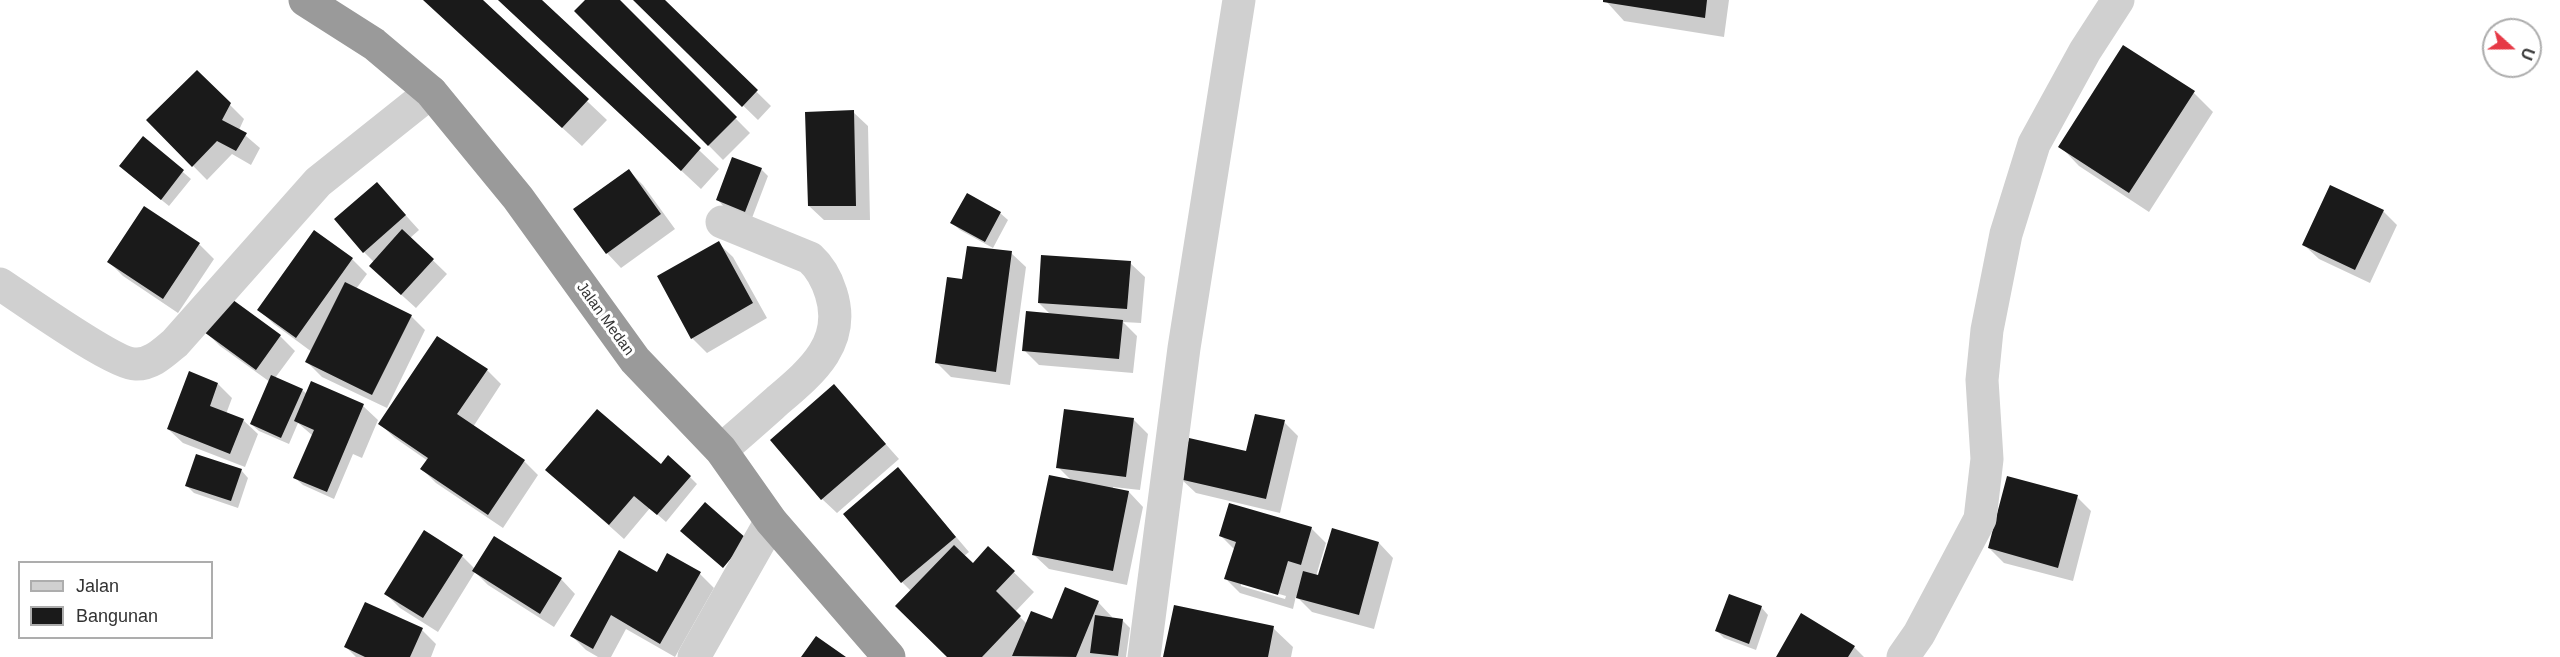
<!DOCTYPE html>
<html>
<head>
<meta charset="utf-8">
<style>
  body { margin:0 }
  #map { position:relative; width:2560px; height:657px; overflow:hidden; background:#fff; font-family:Helvetica,sans-serif }
  canvas { display:block }
  .legend { position:absolute; left:18px; top:561px; width:195px; height:78px; box-sizing:border-box; background:#fff; border:2px solid #adadad; margin:0; padding:8px 10px; list-style:none; font-size:18px; color:#333 }
  .legend li { display:flex; align-items:center; gap:12px; height:30px }
  .legend b { width:30px; border:2px solid #adadad }
  .north { position:absolute; left:2482px; top:18px; width:60px; height:60px; box-sizing:border-box; background:#fff; border:2px solid #adadad; border-radius:50%; rotate:111deg; font-size:16px; font-weight:700; line-height:24px; text-align:center; color:#333 }
  .north::after { content:''; display:block; margin:auto; width:21px; height:27px; background:#e63946; clip-path:polygon(50% 0,100% 100%,50% 72%,0 100%) }
</style>
</head>
<body>
<div id="map">
<canvas width="2560" height="657"></canvas>
<ul class="legend">
<li><b style="height:8px;background:#d0d0d0"></b>Jalan</li>
<li><b style="height:16px;background:#1a1a1a"></b>Bangunan</li>
</ul>
<div class="north">U</div>
</div>
<script>
const ctx = document.querySelector('canvas').getContext('2d');
ctx.lineJoin = 'round';
function fill(path, color) {
  ctx.fillStyle = color;
  ctx.fill(path, 'evenodd');
}
function trace(path, color, width, dash) {
  ctx.strokeStyle = color;
  ctx.lineWidth = width;
  ctx.lineCap = dash ? 'butt' : 'round';
  ctx.setLineDash(dash || []);
  ctx.stroke(path);
}
function write(font, color, halo, rows, align = 'center') {
  ctx.font = font + ' Helvetica,sans-serif';
  ctx.lineWidth = 6;
  ctx.setLineDash([]);
  ctx.textBaseline = 'middle';
  ctx.strokeStyle = halo;
  ctx.fillStyle = color;
  for (const [text, x, y, turn = 0] of rows) {
    ctx.save();
    ctx.translate(x, y);
    ctx.rotate((+turn || 0) * Math.PI / 180);
    ctx.textAlign = isNaN(turn) ? turn : align;
    if (halo) ctx.strokeText(text, 0, 0);
    ctx.fillText(text, 0, 0);
    ctx.restore();
  }
}
fill(new Path2D(`
  M424 0H480L607 120 582 146Z
  M498 0H540L719 169 701 189Z
  M587 0H618L750 133 723 160 576 11Z
  M634 0H663L771 106 758 120Z
  M1605 0H1729L1724 37 1624 21Z
  M197 72 244 119 239 130 260 148 251 165 232 154 207 180 148 120Z
  M2194 93 2213 112 2149 212 2079 166 2060 146Z
  M853 112 868 126 870 220H824L809 206Z
  M143 138 191 179 169 206 128 173Z
  M761 169 768 176 752 218 725 208 718 200Z
  M629 171 643 185 675 229 621 268 607 253 575 210Z
  M391 199 419 230 410 238 447 274 416 308 385 280 374 262 364 252Z
  M144 208 199 244 214 259 178 313 123 276 109 262Z
  M2383 211 2397 225 2370 283 2319 259 2304 245Z
  M1000 213 1008 220 993 248 960 230 952 223Z
  M314 232 352 259 367 274 356 289 411 316 425 330 387 408 322 377 307 362 312 352 274 324 259 310Z
  M718 243 733 257 767 318 707 353 692 338Z
  M1011 253 1026 267 1010 385 951 377 937 363 963 281Z
  M1130 263 1145 277 1141 323 1123 322 1137 336 1133 373 1039 365 1024 350 1051 315 1039 303Z
  M229 299 280 336 295 351 275 378 302 390 307 394 363 406 378 420 362 458 353 454 334 499 303 485 295 478 313 436 298 423 289 444 259 431 251 424 270 382 220 346 206 332Z
  M487 370 501 384 473 427 524 461 538 475 503 528 436 483 422 469 428 461 395 438 380 424Z
  M218 384 232 398 226 414 243 420 258 434 245 467 183 443 168 429Z
  M834 386 899 459 837 513 822 499Z
  M1134 420 1148 434 1140 490 1113 487V489L1129 492 1143 507 1127 585 1049 569 1034 555 1072 481 1058 467Z
  M1284 422 1298 436 1280 513 1196 493 1181 479 1247 453Z
  M661 466 690 477 697 484 666 522 650 508 624 539 547 470Z
  M898 469 969 552 964 556 973 565 989 548 1034 592 1015 612 1027 624 1053 621 1098 602 1112 617V619L1122 620 1130 628 1126 657H949L911 591 902 582Z
  M241 470 248 478 238 508 194 493 187 486Z
  M2077 497 2091 511 2073 581 2004 563 1989 548Z
  M1311 528 1326 543 1316 576 1319 577 1333 530 1379 543 1393 558 1374 629 1312 612 1296 596 1293 609 1240 593 1226 579 1235 550 1221 536ZM1241 583 1286 596 1285 599 1241 586Z
  M462 556 475 569 561 579 575 594 554 627 488 585 475 572 438 632 400 608 386 594Z
  M657 574H700L714 588 675 657 626 629 611 657H598L586 650 572 636Z
  M1761 607 1768 615 1756 650 1724 638 1717 631Z
  M1273 628 1293 647 1291 657H1165Z
  M422 630 436 644 431 657H356L346 647Z
  M1854 647 1864 657H1777Z`), '#0003');
fill(new Path2D(`
  M423 0H483L589 99 562 128Z
  M498 0H542L701 148 681 171Z
  M585 0H620L737 117 708 146 574 11Z
  M633 0H665L758 90 742 107Z
  M1603 0H1707L1705 18 1603 2Z
  M2123 45 2195 91 2129 193 2058 147Z
  M197 70 231 103 222 120 247 133 236 151 217 141 192 167 146 120Z
  M854 110 856 206H808L805 112Z
  M143 136 184 170 161 200 119 166Z
  M732 157 762 168 745 212 716 200Z
  M629 169 661 214 606 254 573 209Z
  M377 182 406 215 363 253 334 219Z
  M2330 185 2384 210 2355 270 2302 245Z
  M967 193 1001 212 985 242 950 223Z
  M144 206 200 243 163 299 107 262Z
  M402 229 434 259 401 295 369 266Z
  M314 230 353 258 296 338 257 310Z
  M719 241 753 303 691 339 657 276Z
  M967 246 1012 251 996 372 935 363 947 277 962 279Z
  M1041 255 1131 261 1127 309 1038 303Z
  M345 282 412 315 372 395 305 362Z
  M229 297 281 335 256 370 204 332Z
  M1026 311 1123 320 1119 359 1022 351Z
  M437 336 488 369 457 414 525 460 488 515 420 469 428 458 378 424Z
  M189 371 218 383 210 406 244 419 230 454 167 429Z
  M271 375 303 389 281 438 250 424Z
  M311 381 364 404 327 492 293 478 314 430 294 421Z
  M834 384 886 444 821 500 770 440Z
  M597 409 661 464 668 455 691 476 657 515 634 496 609 525 545 470Z
  M1064 409 1134 418 1126 477 1056 468Z
  M1255 414 1285 420 1266 499 1179 479 1189 438 1246 451Z
  M196 454 242 469 231 501 185 486Z
  M898 467 956 537 901 583 843 514Z
  M1049 475 1129 491 1113 571 1032 555Z
  M2007 476 2078 495 2058 568 1988 548Z
  M705 502 747 539 723 568 680 531Z
  M1229 503 1312 527 1301 565 1288 561 1278 595 1224 579 1236 542 1219 536Z
  M1332 528 1379 542 1359 615 1296 598 1303 571 1318 575Z
  M424 530 463 555 423 618 384 594Z
  M494 536 562 578 540 614 472 571Z
  M954 545 973 563 988 546 1015 571 996 591 1021 616 982 657H947L895 606Z
  M619 550 657 572 667 553 701 572 660 644 611 615 593 649 570 636Z
  M1065 587 1099 601 1076 657 1012 656 1031 611 1052 619Z
  M1729 594 1762 606 1749 644 1715 631Z
  M365 602 423 628 410 657H365L344 647Z
  M1174 605 1274 626 1268 657H1163Z
  M1801 613 1855 646 1848 657H1776Z
  M1095 615 1123 619 1118 656 1090 653Z
  M816 636 846 657H801Z`), '#1a1a1a');
trace(new Path2D(`
  M0 284C23 299 114 364 135 364 151 365 163 353 175 343L318 182 431 92
  M721 450C740 434 759 417 777 401 811 372 847 343 831 293 827 280 821 268 810 258L722 222
  M694 657 771 521
  M1144 657 1184 348 1239 0
  M1903 657 1919 634 1980 519 1987 459 1982 380 1987 330 2006 234 2034 144 2085 51 2118 0`), '#d0d0d0', 33);
trace(new Path2D(`
  M305 0 374 44 431 92 518 198 635 360 721 450 771 521 889 657`), '#9a9a9a', 33);
write('15px', '#333', '#fff', [
  ["Jalan Medan",605,319,54]
]);
</script>
</body>
</html>
